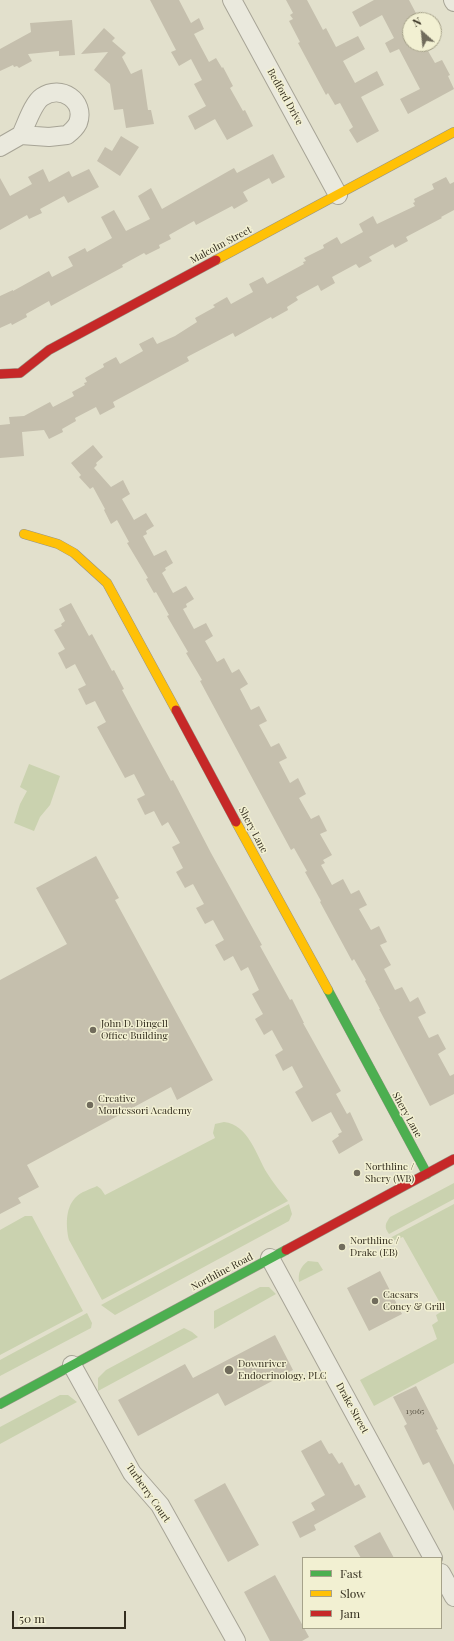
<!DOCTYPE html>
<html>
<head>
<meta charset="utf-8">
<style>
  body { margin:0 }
  #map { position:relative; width:454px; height:1641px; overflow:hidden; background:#e2e0cc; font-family:"Playfair Display",serif }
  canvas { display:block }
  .legend { position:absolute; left:302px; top:1557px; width:140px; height:72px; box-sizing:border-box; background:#f2f0d2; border:1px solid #a6a28a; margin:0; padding:5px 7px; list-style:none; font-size:12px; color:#342e1f }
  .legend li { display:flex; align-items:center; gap:8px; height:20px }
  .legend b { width:20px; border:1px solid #a6a28a }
  .north { position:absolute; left:402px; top:12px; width:40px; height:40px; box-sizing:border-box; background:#f2f0d2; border:1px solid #a6a28a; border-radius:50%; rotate:333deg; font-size:11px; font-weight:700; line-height:16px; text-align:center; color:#342e1f }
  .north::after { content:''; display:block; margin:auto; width:14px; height:18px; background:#716c5c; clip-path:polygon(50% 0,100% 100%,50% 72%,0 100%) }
  .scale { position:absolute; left:12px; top:1611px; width:114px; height:18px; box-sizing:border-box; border:2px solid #342e1f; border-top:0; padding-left:5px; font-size:12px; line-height:14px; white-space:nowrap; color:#342e1f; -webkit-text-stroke:3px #f2f0d2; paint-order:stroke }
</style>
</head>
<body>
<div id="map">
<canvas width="454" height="1641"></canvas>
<ul class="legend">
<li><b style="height:5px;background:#4caf50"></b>Fast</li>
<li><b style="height:5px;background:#ffc107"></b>Slow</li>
<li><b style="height:5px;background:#c62828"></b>Jam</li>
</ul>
<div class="north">N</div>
<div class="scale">50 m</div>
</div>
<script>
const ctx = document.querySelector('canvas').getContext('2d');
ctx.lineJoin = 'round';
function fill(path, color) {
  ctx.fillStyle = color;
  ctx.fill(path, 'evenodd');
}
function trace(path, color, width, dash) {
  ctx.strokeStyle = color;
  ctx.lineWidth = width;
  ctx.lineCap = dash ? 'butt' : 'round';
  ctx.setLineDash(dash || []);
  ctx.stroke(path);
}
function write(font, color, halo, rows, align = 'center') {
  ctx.font = font + ' "Playfair Display",serif';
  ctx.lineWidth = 3;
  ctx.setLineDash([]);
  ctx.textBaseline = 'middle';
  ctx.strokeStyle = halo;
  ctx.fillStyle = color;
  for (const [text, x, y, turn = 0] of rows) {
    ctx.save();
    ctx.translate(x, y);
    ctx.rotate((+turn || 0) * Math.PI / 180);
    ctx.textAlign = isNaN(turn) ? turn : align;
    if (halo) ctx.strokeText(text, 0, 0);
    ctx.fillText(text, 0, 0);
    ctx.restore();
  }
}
fill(new Path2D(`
  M29 764 60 776 50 805 40 817 34 831 14 823 20 804 27 791 20 787Z
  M224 1122C249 1125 256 1155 267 1173 273 1183 281 1192 288 1201L102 1300 69 1240C66 1227 65 1209 75 1198 80 1192 91 1189 97 1186L101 1189 105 1195 215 1138 213 1133 215 1124Z
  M454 1183V1199L389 1234C384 1227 385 1224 390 1217Z
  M289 1204 292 1214 289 1221 115 1315 101 1305Z
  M454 1204V1363L374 1406 360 1380 437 1339 432 1325 438 1321 436 1315 444 1310 403 1237 392 1241 390 1238Z
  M25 1216H32L83 1311 0 1355V1230Z
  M308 1261 318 1262 323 1270 299 1282C298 1273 300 1267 308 1261Z
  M260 1287H269L276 1294 214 1329V1311Z
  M87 1313 92 1323 91 1328 0 1376V1360Z
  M184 1328 192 1332 198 1337 98 1391V1378L106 1370Z
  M60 1395H68L77 1402 0 1444V1427Z`), '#cad2af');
fill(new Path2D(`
  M150 0H179L191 23 199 18 204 29 194 34 209 62 216 58 222 68 223 67 233 86 230 88 243 111 245 110 253 126 227 140 215 119 195 130 188 116 206 106 194 84 202 80 191 59 179 66 171 52 176 50Z
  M286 0H307L323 30 326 28 336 47 358 36 365 49 343 61 355 83 377 71 384 85 361 97 379 131 357 143 349 130 353 127 340 103 335 105 328 93 326 95 298 43 300 42 289 21 293 19 290 15 293 13Z
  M374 0H409L418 17 410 20V44H424L435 63 442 60 450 75 448 76 454 89 408 114 400 99 420 89 399 49 390 53 385 43 394 38 382 15 360 27 352 12Z
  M72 20 75 55 59 56V51L28 54 32 61 19 68 17 66 14 67 13 65 0 71V49L31 32 30 23Z
  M104 28 115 38 112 41 126 53 122 57 131 74 142 69 148 110H151L154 124 126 128 123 109 114 110 110 84 94 70 108 52 81 54Z
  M121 136 139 147 120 176 97 161 105 147 112 151Z
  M273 154 285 177 272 184 269 178 243 192 248 201 234 209 232 206 196 225 194 221 169 235 171 239 159 245 160 248 146 255 144 253 122 265 123 267 51 306 49 301 26 314 27 317 12 325 11 323 0 328V296L13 290V291L49 271 52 277 73 266 68 257 85 248 87 252 112 238 101 217 114 210 126 231 150 219 138 196 151 188 162 209 234 168 237 173Z
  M43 169 49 182 69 171 72 177 89 169 99 187 68 203 64 196 40 209 42 213 29 219 27 215 0 230V178L10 196 32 184 28 177Z
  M446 177 450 184 454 182V210L441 217 442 218 406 237 408 241 395 248 393 244 369 257 372 261 359 268 356 264 332 277 335 283 321 291 318 285 296 297 298 300 287 307 288 310 272 319 271 317 235 337 233 333 187 357 189 361 113 402 115 407 100 415 96 407 75 418 76 421 62 429 63 432 49 439 44 430 22 432 24 456 0 458V425L10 424 9 417 24 416 50 402 53 407 74 396 72 392 85 385 84 383 87 382 85 378 104 367 103 364 116 357 120 364 143 351 139 344 153 337 157 344 175 336 197 322 195 318 215 307 213 305 227 297 231 304 253 292 249 284 263 277 267 284 304 264 303 262 306 261 304 258 324 248 323 245 337 237 341 244 363 232 359 224 373 216 377 224 415 206 413 203 415 202 414 199 434 189 432 184Z
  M93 445 103 457 96 463 97 465 94 468 111 487 123 480 130 494 122 499 134 520 146 513 154 526 146 531 147 534 143 536 154 556 166 550 173 563 165 568 166 570 162 573 173 593 186 586 194 599 186 604 187 607 183 609 194 629 206 623 213 636 205 641 217 662 224 658 232 673 239 669 248 684 240 689 251 710 259 706 267 721 259 725 271 747 279 743 287 758 279 762 290 783 298 778 306 794 299 798 311 819 319 815 327 831 320 834 332 855 323 860 325 863 321 865 332 885 343 879 351 894 359 890 367 905 359 909 371 930 379 926 387 942 380 945 391 965 384 969 395 990 402 987 410 1002 418 997 426 1013 418 1017 429 1038 438 1034 446 1049 438 1054 450 1076 454 1074V1094L430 1106 379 1009H380L365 981 366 980 354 959 352 961 320 902 321 901 305 872 307 871 294 848 291 850 271 813 200 681 202 680 186 653 188 652 167 616 169 615 156 592 154 593 146 579 148 578 127 543 129 542 117 520 111 524 104 510 105 509 93 487 90 489 79 477 81 475 71 463Z
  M71 603 89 636 92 634 112 671 114 670 124 689 122 690 151 744 171 781 173 780 211 853 262 945 260 946 290 1000 292 999 304 1023H303L341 1091 336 1094 347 1114 350 1112 363 1140 339 1154 332 1141 339 1136 338 1134 342 1132 331 1112 312 1122 295 1092 303 1087 292 1066 283 1071 275 1055 283 1050 272 1030 264 1035 255 1019 263 1014 252 994 259 990 248 967 241 971 233 956 224 961 215 945 224 940 213 920 205 924 196 908 204 904 193 884 185 888 176 872 183 868 172 847 180 843 168 822 162 826 154 811 145 815 137 799 145 795 134 774 125 778 97 727 106 722 95 701 86 705 78 689 86 685 75 664 66 669 58 653 65 649 54 630 62 626 61 624 65 621 59 609Z
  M96 856 119 898 115 900 213 1080 177 1100 171 1087 27 1165 39 1187 18 1198 21 1203 0 1214V980L67 944 36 888Z
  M380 1271 402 1314 369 1331 347 1288Z
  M275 1335 293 1370 225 1406 218 1393 138 1436 118 1400 185 1364 193 1378Z
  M416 1386 438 1429 436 1430 454 1465V1511L429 1462 423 1465 404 1426 407 1424 393 1397Z
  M321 1440 329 1454 332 1453 339 1464 342 1462 355 1486 359 1484 366 1497 314 1525 316 1530 300 1538 292 1522 315 1510 311 1503 325 1495 301 1451Z
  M225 1483 259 1545 228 1562 194 1500Z
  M380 1532 394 1558H361L354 1546Z
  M275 1575 309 1637 302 1641H270L244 1592Z`), '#c5bfad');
const street = new Path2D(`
  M232 0 338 195
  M453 0 454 2
  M0 147 21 135 49 137 67 135C71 132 76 127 78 123 86 101 61 84 42 97 33 103 26 125 21 135
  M270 1258 433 1558
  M72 1365 132 1473 160 1505 236 1641
  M441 1573 454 1597`);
const fast = new Path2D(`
  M328 990 427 1174
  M0 1404 286 1250`);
const slow = new Path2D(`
  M216 260 454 132
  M24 534 58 544 74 553 107 583 176 710
  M236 822 328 990`);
const jam = new Path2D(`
  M0 374 20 373 49 350 216 260
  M176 710 236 822
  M286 1250 454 1159`);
trace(street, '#a7a496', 20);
trace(fast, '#979485', 10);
trace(slow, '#979485', 10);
trace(jam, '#979485', 10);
trace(street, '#eae9dd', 18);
trace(fast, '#4caf50', 9);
trace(slow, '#ffc107', 9);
trace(jam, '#c62828', 9);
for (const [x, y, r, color] of [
  [93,1030,4,"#716c5c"],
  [90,1105,4,"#716c5c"],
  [357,1173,4,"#716c5c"],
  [342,1247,4,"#716c5c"],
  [375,1301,4,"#716c5c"],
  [229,1370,5,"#716c5c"]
]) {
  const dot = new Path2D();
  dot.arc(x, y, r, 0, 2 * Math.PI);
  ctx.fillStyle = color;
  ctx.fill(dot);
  trace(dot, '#f2f0d2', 1.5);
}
write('8px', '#585242', null, [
  ["13065",415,1411]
]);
write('10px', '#342e1f', '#f2f0d2', [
  ["Bedford Drive",285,97,61],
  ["Malcolm Street",221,245,-28],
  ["Shery Lane",253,830,62],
  ["Shery Lane",407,1115,61],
  ["Northline Road",222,1272,-28],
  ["Drake Street",352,1408,61],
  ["Turberry Court",148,1493,55]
]);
write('10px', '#342e1f', '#f2f0d2', [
  ["John D. Dingell",101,1024],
  ["Office Building",101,1036],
  ["Creative",98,1099],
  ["Montessori Academy",98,1111],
  ["Northline /",365,1167],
  ["Shery (WB)",365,1179],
  ["Northline /",350,1241],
  ["Drake (EB)",350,1253],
  ["Caesars",383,1295],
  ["Coney & Grill",383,1307],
  ["Downriver",238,1364],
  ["Endocrinology, PLC",238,1376]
], 'left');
</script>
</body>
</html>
